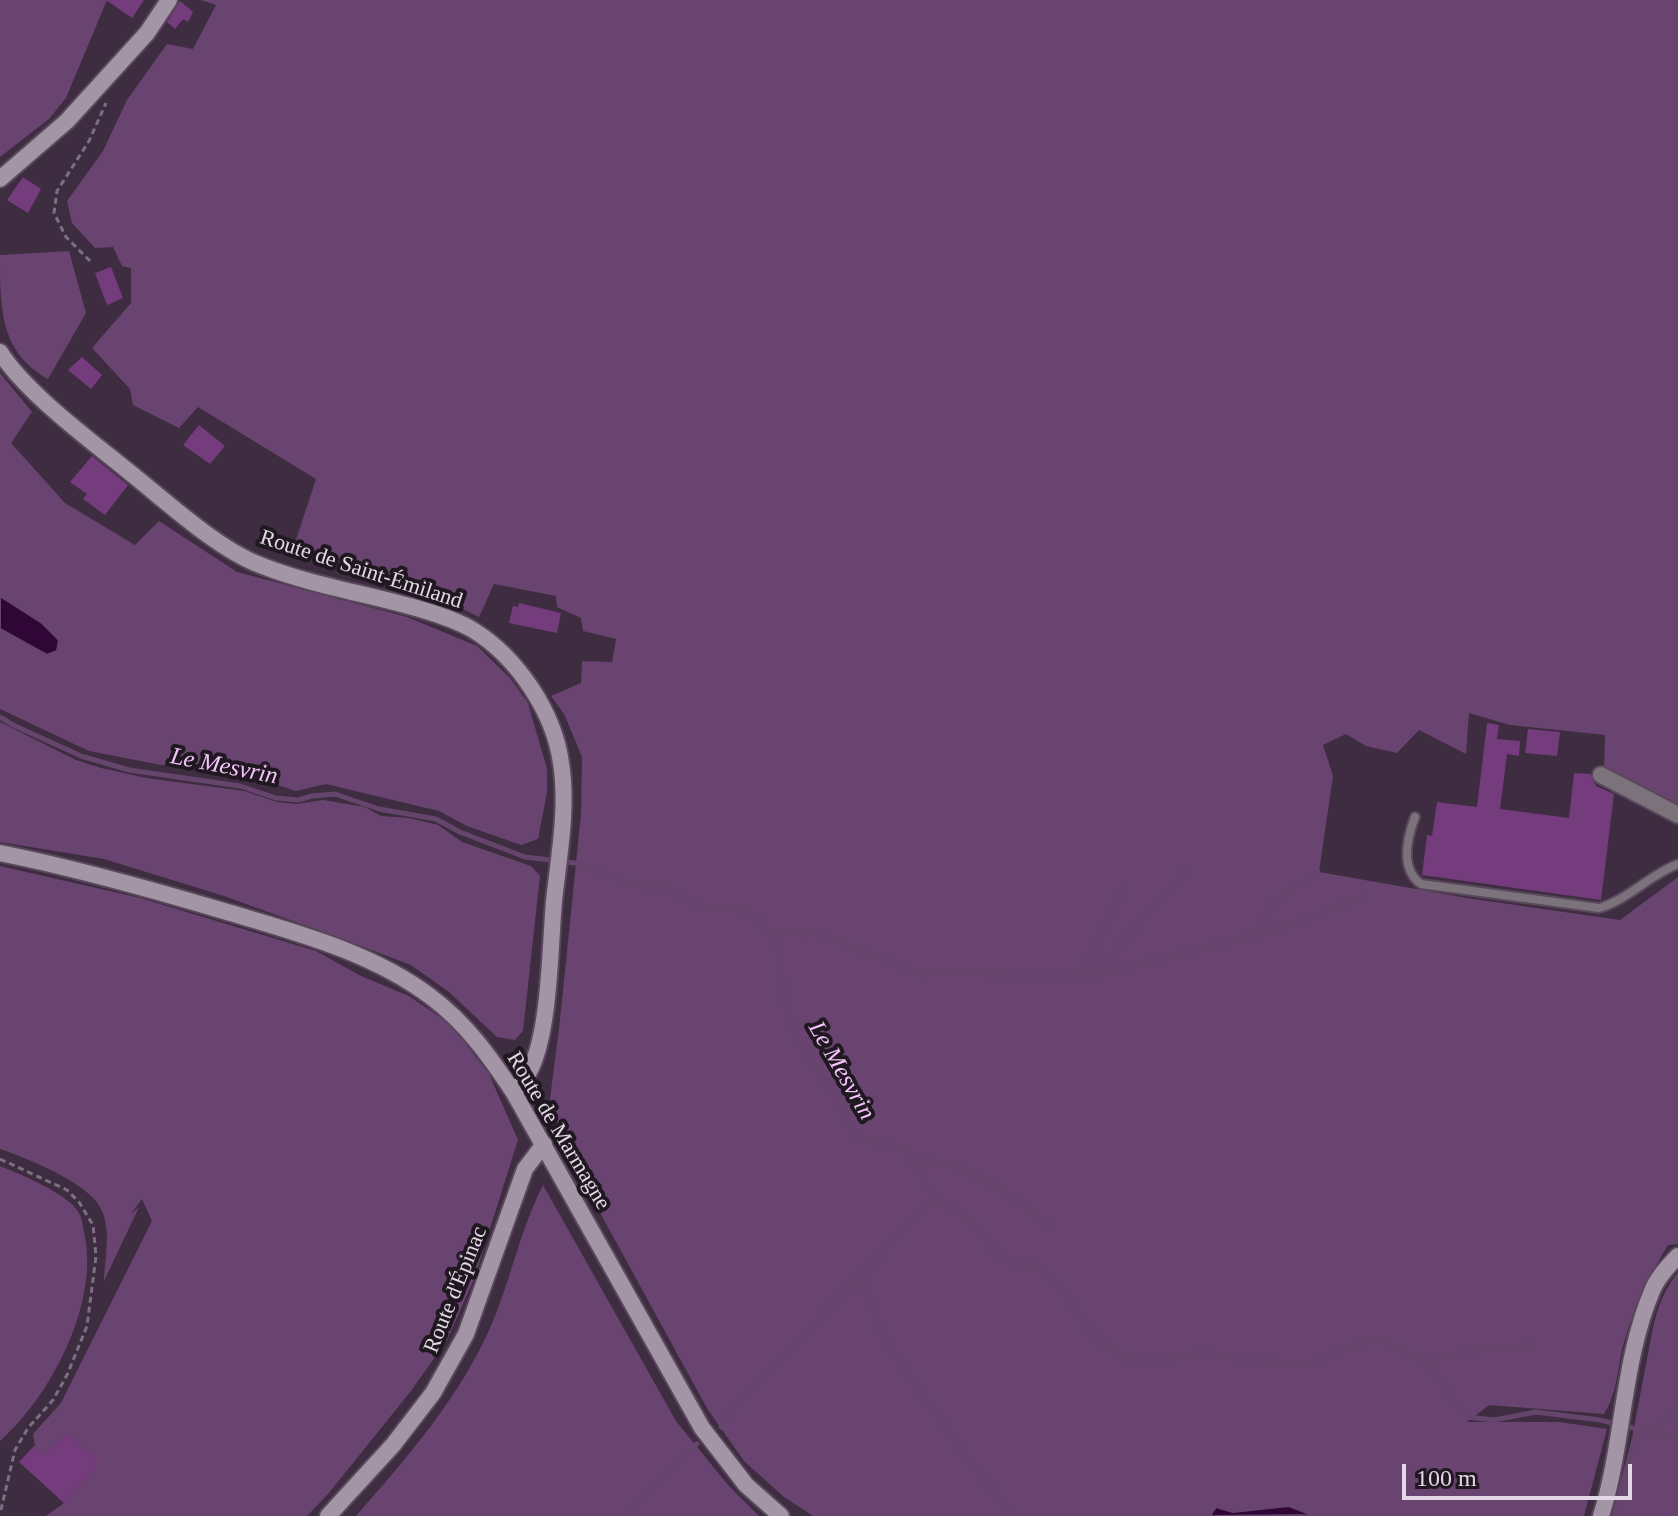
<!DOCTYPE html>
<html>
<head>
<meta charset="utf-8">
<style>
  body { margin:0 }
  #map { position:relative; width:1678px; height:1516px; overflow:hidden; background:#3e2c41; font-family:"Times New Roman",serif }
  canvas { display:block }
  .scale { position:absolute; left:1402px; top:1464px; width:230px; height:36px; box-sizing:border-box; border:4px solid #e4d8e6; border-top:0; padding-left:10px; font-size:24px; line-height:28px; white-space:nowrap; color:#e4d8e6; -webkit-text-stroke:6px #201821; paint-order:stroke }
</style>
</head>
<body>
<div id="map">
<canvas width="1678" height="1516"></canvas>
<div class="scale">100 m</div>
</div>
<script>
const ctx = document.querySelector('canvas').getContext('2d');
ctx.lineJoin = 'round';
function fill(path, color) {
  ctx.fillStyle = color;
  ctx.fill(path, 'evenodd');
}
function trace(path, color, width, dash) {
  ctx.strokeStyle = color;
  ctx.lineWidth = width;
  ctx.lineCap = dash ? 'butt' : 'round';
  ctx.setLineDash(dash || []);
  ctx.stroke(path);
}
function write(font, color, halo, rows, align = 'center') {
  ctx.font = font + ' "Times New Roman",serif';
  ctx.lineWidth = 8;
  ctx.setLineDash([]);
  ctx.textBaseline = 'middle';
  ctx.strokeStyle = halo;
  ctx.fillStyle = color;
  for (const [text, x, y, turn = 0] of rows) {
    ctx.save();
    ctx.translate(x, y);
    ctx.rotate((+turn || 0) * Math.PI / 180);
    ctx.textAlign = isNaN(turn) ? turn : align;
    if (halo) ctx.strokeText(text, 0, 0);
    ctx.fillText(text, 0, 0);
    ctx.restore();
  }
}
fill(new Path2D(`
  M0 0H107L66 98 49 119 0 157Z
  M201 0H1678V807L1604 768 1605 735 1510 725 1469 713 1466 754 1419 730 1397 753 1366 746 1346 734 1323 745 1333 776 1319 872 1467 898 1620 920 1678 877V1244L1668 1245C1649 1276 1634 1307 1624 1342 1617 1367 1618 1392 1604 1414L1489 1405 1467 1422H1559L1607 1429 1584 1516H813L784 1497 744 1461 708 1410 604 1220 560 1130 550 1099 560 1020 581 814 582 757 564 714 551 696 581 683 582 661 612 662 616 639 583 631 581 618 557 607 556 596 494 584 479 617 437 596 291 555 316 479 198 407 179 428 133 405 130 389 92 348 131 303V268L122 266 113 247 95 248 72 223 67 201 103 151 127 100 167 44 193 49 216 5Z
  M69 251 86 313 48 379C0 352 0 309 0 255Z
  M0 373 32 412 11 443 65 503 135 545 159 521 237 572 407 617 477 646 510 678 528 703 547 769V792L538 839 521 845 467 826 439 811 326 784 296 791 214 764 161 765 89 751 0 709V629L47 655 42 623 0 596Z
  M0 722 76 760 101 768 146 778 244 791 277 802 297 804 323 800 365 807 381 816 409 818 438 825 462 842 531 866 540 876 523 1031 515 1040 497 1037 449 992 411 965 337 937 224 896 104 859 0 842Z
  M0 866 140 898 316 951 361 976 409 996 450 1024 489 1074 518 1140 474 1279 447 1340 411 1391 328 1494 307 1516H46L64 1503 99 1463 66 1433 45 1455 35 1445 33 1434 61 1403 152 1221 142 1199 130 1215 139 1207 104 1281C105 1258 112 1228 100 1207 87 1182 26 1158 0 1149Z
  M0 1166C20 1174 69 1194 79 1213 83 1220 83 1230 85 1237 98 1305 51 1396 0 1441Z
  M543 1185 676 1421 728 1485 759 1516H356C404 1461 453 1405 485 1339 509 1290 518 1234 543 1185Z
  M1678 1272V1516H1614C1628 1469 1635 1419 1645 1370 1653 1332 1653 1305 1678 1272Z`), '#6a4470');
const water = new Path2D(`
  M0 596 42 623 59 640 57 651 47 655 0 629Z
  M1289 1506 1312 1515 1210 1516 1216 1507 1233 1512Z`);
fill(water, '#300637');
trace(water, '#66456c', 2);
trace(new Path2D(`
  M0 717 13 725 81 756 129 770 240 786 276 798 298 800 312 796 335 794 379 809 436 819 460 832 525 857 575 863 625 882 649 887 666 885 697 906 711 909 734 906 758 917 778 946 785 1006 794 1033 803 1051 841 1103 850 1129 861 1140 902 1147 915 1162 934 1198 975 1224 996 1255 1010 1262 1037 1266 1058 1284 1098 1341 1130 1360 1171 1358 1201 1352 1238 1359 1311 1365 1337 1351 1369 1340 1382 1341 1424 1361 1467 1417 1494 1420 1536 1412 1600 1420 1678 1439
  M771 933 820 934 919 974 958 972 1045 977 1092 976 1275 930 1366 896
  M1259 934 1273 902 1318 872
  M1080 976 1125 887
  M1092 976 1185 872
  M915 1162C967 1158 1014 1197 1052 1228
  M860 1277 886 1341 966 1457 1014 1516
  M1424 1361 1482 1349 1534 1345
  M721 1427 731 1411 934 1198
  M1651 1433 1663 1420 1678 1413
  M622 1516 697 1444
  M1614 1516 1637 1429`), '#66456c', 5);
fill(new Path2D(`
  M106 0H144L132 18Z
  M180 1 193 12 188 22 183 19 175 29 167 22Z
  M23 177 41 189 28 213 7 200Z
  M111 267 123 298 107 305 95 273Z
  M82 357 102 375 91 389 68 370Z
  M199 425 225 446 210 464 183 445Z
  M92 456 128 485 105 515 83 499 87 494 70 482Z
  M519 603 561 613 557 633 509 623 513 606 518 607Z
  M1487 723 1499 725 1497 739 1520 741 1519 756 1507 754 1500 809 1569 818 1574 773 1590 774 1596 786 1614 794 1601 900 1422 875 1427 835 1432 836 1437 802 1477 807Z
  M1528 729 1560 732 1557 756 1525 753Z
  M66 1433 100 1463 64 1503 19 1462 35 1445 45 1455Z`), '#753c7d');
const lane = new Path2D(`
  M1415 817C1407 838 1400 869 1421 884L1599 908C1628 900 1649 875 1678 864`);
const street = new Path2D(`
  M1601 775 1678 815`);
const secondary = new Path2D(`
  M0 179 67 121 147 33 169 0
  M0 352C25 392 90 440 128 471 166 501 216 548 260 565 313 586 370 594 423 610 440 615 458 621 473 630 517 657 554 712 561 763 568 808 559 855 554 901 550 946 550 1028 531 1068 527 1077 520 1085 514 1093
  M0 853C76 868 150 889 224 911 294 932 372 952 431 997 466 1023 490 1057 514 1093L702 1428 746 1485 781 1516
  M328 1516 393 1445 433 1393 466 1334 525 1169 544 1144
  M1601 1516C1624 1443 1622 1362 1652 1291 1657 1278 1668 1266 1678 1256`);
trace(lane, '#59485b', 12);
trace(street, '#59485b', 20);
trace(secondary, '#59485b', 20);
trace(new Path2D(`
  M90 261 66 237 54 213 57 191 89 141 106 103
  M0 1159 67 1190 79 1202 93 1225 96 1256 87 1326 67 1375 53 1400 28 1428 15 1450 0 1514`), '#7f6f82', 3, [6, 4]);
trace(lane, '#7b727c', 8);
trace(street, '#7b727c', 16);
trace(secondary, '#a395a5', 16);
write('22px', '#e4d8e6', '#201821', [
  ["Route de Saint-Émiland",361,570,18],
  ["Route de Marmagne",558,1131,59],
  ["Route d'Épinac",456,1290,-68]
]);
write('italic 24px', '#f3c3fa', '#201821', [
  ["Le Mesvrin",224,767,11],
  ["Le Mesvrin",841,1071,60]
]);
</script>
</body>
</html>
